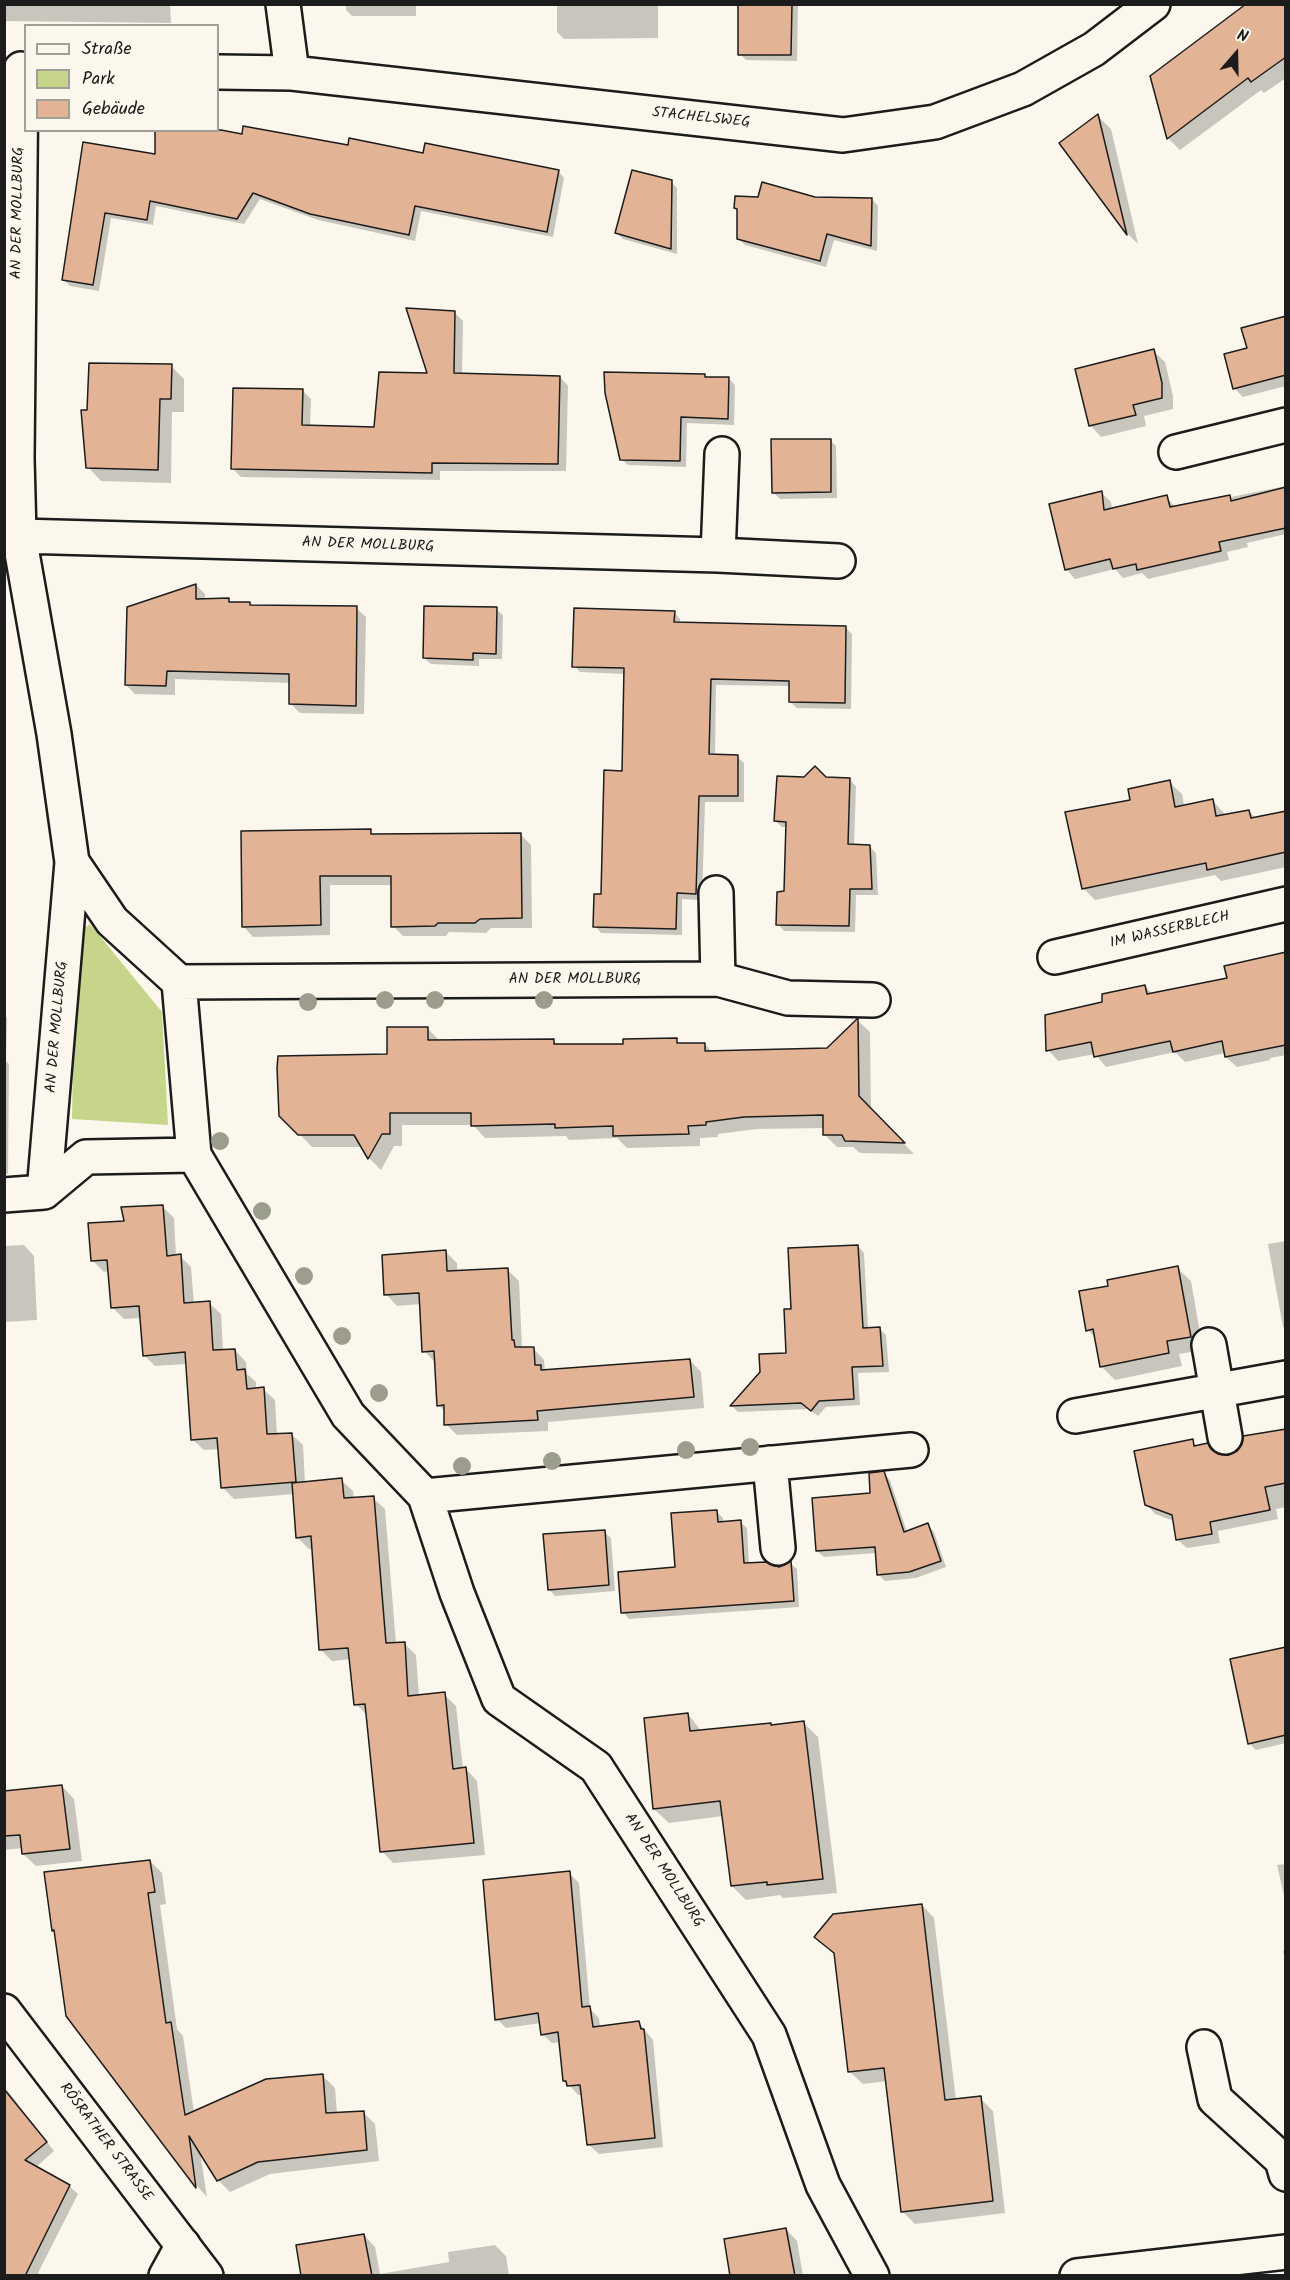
<!DOCTYPE html>
<html>
<head>
<meta charset="utf-8">
<style>
  body { margin:0 }
  #map { position:relative; width:1290px; height:2280px; overflow:hidden; background:#fbf7ec; font-family:Kalam,sans-serif }
  canvas { display:block }
  .frame { position:absolute; inset:0; border:6px solid #1c1c1c; pointer-events:none }
  .legend { position:absolute; left:24px; top:24px; width:195px; height:108px; box-sizing:border-box; background:#fbf7ec; border:2px solid #a29f99; margin:0; padding:8px 10px; list-style:none; font-size:18px; color:#1c1c1c }
  .legend li { display:flex; align-items:center; gap:12px; height:30px }
  .legend b { width:30px; border:2px solid #a29f99 }
  .north { position:absolute; left:1206px; top:24px; width:60px; height:60px; -webkit-text-stroke:4px #fbf7ec; paint-order:stroke; rotate:20deg; font-size:16px; font-weight:700; line-height:24px; text-align:center; color:#1c1c1c }
  .north::after { content:''; display:block; margin:auto; width:21px; height:27px; background:#1c1c1c; clip-path:polygon(50% 0,100% 100%,50% 72%,0 100%) }
</style>
</head>
<body>
<div id="map">
<canvas width="1290" height="2280"></canvas>
<div class="frame"></div>
<ul class="legend">
<li><b style="height:8px;background:#fbf7ec"></b>Straße</li>
<li><b style="height:16px;background:#c6d589"></b>Park</li>
<li><b style="height:16px;background:#e3b395"></b>Gebäude</li>
</ul>
<div class="north">N</div>
</div>
<script>
const ctx = document.querySelector('canvas').getContext('2d');
ctx.lineJoin = 'round';
function fill(path, color) {
  ctx.fillStyle = color;
  ctx.fill(path, 'evenodd');
}
function trace(path, color, width, dash) {
  ctx.strokeStyle = color;
  ctx.lineWidth = width;
  ctx.lineCap = dash ? 'butt' : 'round';
  ctx.setLineDash(dash || []);
  ctx.stroke(path);
}
function write(font, color, halo, rows, align = 'center') {
  ctx.font = font + ' Kalam,sans-serif';
  ctx.lineWidth = 5;
  ctx.setLineDash([]);
  ctx.textBaseline = 'middle';
  ctx.strokeStyle = halo;
  ctx.fillStyle = color;
  for (const [text, x, y, turn = 0] of rows) {
    ctx.save();
    ctx.translate(x, y);
    ctx.rotate((+turn || 0) * Math.PI / 180);
    ctx.textAlign = isNaN(turn) ? turn : align;
    if (halo) ctx.strokeText(text, 0, 0);
    ctx.fillText(text, 0, 0);
    ctx.restore();
  }
}
fill(new Path2D(`
  M90 924 162 1012 168 1125 72 1119 75 935Z`), '#c6d589');
fill(new Path2D(`
  M4 4H170L171 23 4 21Z
  M346 4H416V16H352L346 10Z
  M557 4H658V38L564 39 557 32Z
  M740 4H798L797 61 746 60 740 54Z
  M1286 4V78L1264 93 1261 90 1180 150 1168 138 1152 76Z
  M1098 116 1111 129 1138 244 1128 234 1061 144Z
  M243 136 558 171 564 178 553 237 421 211 415 241 318 220 260 199 244 224 156 206 153 225 111 218 99 291 70 286 64 280 84 144 156 155Z
  M671 182 677 188V254L623 239 617 233Z
  M815 199H872L878 206 877 251 834 240 826 267 745 245 738 238V211L735 208Z
  M455 313 463 321 462 375 560 377 568 386 566 471H440V480L241 477 232 468 302 390 311 399 310 426 376 428 429 375Z
  M1286 317V386L1243 397 1234 388 1249 350Z
  M1153 351 1165 362 1173 396V409L1144 416 1146 426 1101 437 1090 425Z
  M171 366 184 379V412H172L171 483 101 481 88 467 89 412Z
  M705 376 708 379H729L735 385 734 425 687 423 686 467 628 465 621 459Z
  M830 440 836 446 837 498 780 499 773 492Z
  M1286 486V534L1247 543 1248 547 1227 552 1229 560 1148 579 1142 573 1123 578 1115 569 1075 579 1066 569 1102 493 1111 502 1112 509 1166 497 1176 508Z
  M196 585 205 594V600H228L232 603H250L253 607 356 608 366 617 364 714 300 713 291 704V683L175 679V695L135 694 126 685 128 608Z
  M496 609 503 615 502 659H479V666L431 664 424 658Z
  M674 612 680 619V624L845 627 852 634 851 709 797 708 790 702 791 686 716 685 715 756 737 757 744 763V802H705L702 900 682 899V935L601 933 595 926 602 895 623 773 625 674 580 672 574 666Z
  M825 778 849 779 856 786 854 845 869 846 876 853 878 895H856L855 932 784 931 778 924 785 893 787 827H782L775 821Z
  M1169 782 1182 794 1184 806 1212 800 1224 813 1225 816 1249 811 1256 819 1286 813V867L1221 881 1215 875 1095 900 1083 888 1132 801Z
  M370 831 375 836 521 835 531 845 532 928H491L486 933 449 932 446 936H403L393 926 392 885H330V935L253 937 243 926Z
  M1286 985V1055L1270 1058V1060L1237 1067 1226 1057 1225 1053 1185 1062 1175 1052 1106 1067 1095 1054 1058 1061 1048 1050 1104 1003 1145 986 1153 995Z
  M4 1016 7 1018 6 1061 9 1064 8 1174H4Z
  M858 1021 870 1032 871 1110 914 1154 860 1153 853 1147H837L824 1134V1128L757 1129 718 1134V1137L700 1138V1146L627 1148 617 1138 569 1140 566 1136 485 1138 473 1125H402V1146H394L381 1170 369 1158 363 1147H312L281 1115 388 1055 427 1028 441 1042 553 1041 558 1045 625 1046 676 1040 681 1045 705 1044 712 1052 828 1050Z
  M163 1207 174 1218 176 1256H180L191 1267 194 1304 209 1303 221 1314 223 1351 235 1350 246 1362 247 1374 256 1382V1389H263L275 1400 277 1435 291 1434 303 1445 305 1483 341 1480 353 1491 354 1499 373 1498 385 1509 396 1644 404 1643 416 1655 419 1696 444 1694 456 1706 463 1769H466L477 1781 485 1855 393 1863 382 1851 368 1716 356 1704 351 1659 332 1661 320 1649 313 1549H309L297 1537 294 1494 234 1499 222 1487 220 1449 204 1450 192 1439 187 1364 155 1366 144 1355 141 1318 124 1319 112 1307 110 1271 104 1272 92 1260 126 1222Z
  M1286 1241V1329L1283 1327 1268 1244Z
  M24 1245 34 1256 37 1320 4 1322V1246Z
  M858 1246 864 1253 868 1329 879 1328 886 1335 889 1372 858 1373 860 1405 826 1407 818 1416 809 1409 738 1412 732 1406 761 1373 787 1354 793 1310Z
  M446 1252 457 1263V1272L508 1270 519 1281 522 1349 533 1348 544 1360 545 1371 690 1360 701 1372 704 1408 548 1422V1431L457 1435 446 1424V1412L438 1405 435 1362 424 1351 421 1304 397 1306 386 1294Z
  M1177 1268 1191 1281 1203 1350 1179 1354 1182 1366 1115 1380 1101 1366 1096 1338 1088 1330 1110 1288Z
  M1286 1430V1507L1276 1509 1278 1519 1218 1531 1220 1543 1187 1548 1178 1540 1174 1521 1155 1514 1146 1504 1192 1441 1198 1447 1207 1445 1216 1454 1229 1457Z
  M883 1473 890 1480 907 1532 928 1525 934 1532 946 1567 916 1578 885 1581 878 1574 876 1553 824 1557 817 1551 872 1495Z
  M716 1511 723 1518V1523L740 1522 747 1528 749 1565 779 1568 790 1563 797 1569 799 1607 629 1619 623 1612 676 1568Z
  M604 1532 611 1538 615 1591 555 1596 549 1589Z
  M1286 1649V1743L1256 1750 1249 1743Z
  M688 1714 702 1732 804 1723 818 1737 837 1893 783 1898 780 1895 746 1900 732 1886 723 1816 669 1823 654 1809Z
  M62 1786 74 1799 82 1861 36 1866 23 1854V1848L4 1850V1793Z
  M150 1861 162 1873 166 1904 160 1905 177 2029 183 2036 194 2113 323 2076 335 2088 337 2114 363 2112 375 2124 379 2161 270 2174 230 2192 218 2180 200 2152 207 2197 198 2187 67 2015 56 1933 53 1930Z
  M1286 1864V1904L1277 1865Z
  M569 1873 579 1883 590 2009 599 2018 600 2027 639 2023 653 2040 663 2147 599 2154 589 2145 583 2095H578L565 2080 561 2042 552 2043 542 2034 541 2023 506 2028 497 2019Z
  M922 1905 934 1918 956 2100 980 2098 993 2111 1005 2213 915 2224 902 2211 888 2081 863 2084 850 2072 836 1956 816 1937Z
  M1286 1950V1964L1283 1951Z
  M4 2086 54 2151 35 2168 69 2186 78 2194 38 2273 42 2276H4Z
  M786 2229 797 2241 803 2276H731Z
  M364 2235 375 2247 380 2274 449 2262 448 2252 495 2245 506 2256 509 2276H303Z`), '#0003');
const building = new Path2D(`
  M738 4H792L791 55H738Z
  M1246 4H1286V57L1251 82 1248 78 1167 139 1150 76Z
  M1098 114 1127 235 1059 143Z
  M243 126 348 145 349 138 423 153 425 143 559 170 547 232 415 206 409 235 310 214 253 193 237 219 150 201 147 220 105 213 93 285 62 280 83 142 155 154V130H221L242 134Z
  M632 170 672 180 671 249 615 233Z
  M762 182 815 197 872 198 871 246 827 234 820 261 737 239V209L734 208 735 196 758 197Z
  M406 308 455 311 454 373 560 376 558 464 432 463V473L231 469 233 388 303 389 302 425 374 427 379 372 427 373Z
  M1286 316V375L1233 389 1224 354 1247 348 1241 328Z
  M1154 349 1162 383V398L1133 405 1136 415 1089 426 1075 369Z
  M89 363 172 364 171 399H160L158 470 86 468 81 410H87Z
  M604 372 705 374V377H729L728 419 681 417 680 461 620 460 605 393Z
  M771 439H831V492L772 493Z
  M1286 487V528L1219 542 1221 551 1137 570 1136 564 1113 569 1110 559 1065 570 1049 504 1102 491 1104 510 1167 495 1170 507 1230 495 1231 501Z
  M196 584V599L229 598V602H250V605L357 606 356 706 289 704V674L167 671 166 686 125 685 127 607Z
  M424 606 497 607 496 654 473 653V660L423 658Z
  M574 608 675 611 674 622 846 626 845 703 789 702V681L711 679 709 754 738 755V796H699L696 894 677 893 676 929 593 927 594 894H601L604 770 622 771 624 668 572 667Z
  M815 766 826 777 850 778 848 844 870 845 872 889H850L849 926 776 925 777 892 784 891 786 822 774 821 777 776 804 777Z
  M1170 780 1175 807 1213 799 1216 816 1249 810 1251 818 1286 811V852L1207 870 1206 863 1082 889 1065 812 1130 800 1128 789Z
  M371 829V834L521 833 522 918 480 919 475 923H438L435 926 391 927V876H320L321 925 242 927 241 831Z
  M1286 952V1045L1225 1057 1222 1041 1173 1052 1170 1041 1094 1057 1091 1042 1046 1051 1045 1015 1102 1002V994L1145 985 1147 994 1227 978 1224 966Z
  M858 1018 859 1096 905 1143 845 1141 842 1135H823V1115L744 1117 706 1122V1125L688 1126 689 1134 613 1136V1126L555 1128V1124L471 1126V1113H390V1134H382L368 1159 354 1135H298L279 1116 277 1068 278 1056 387 1054V1027H428V1040L554 1039V1044H623V1039L677 1038V1043H705V1051L827 1048Z
  M163 1205 167 1256 181 1254 184 1303 210 1301 213 1350 235 1349 237 1370 245 1369 247 1389 264 1387 267 1434 292 1433 296 1482 221 1488 217 1438 191 1440 185 1352 143 1356 139 1306 111 1308 107 1260 91 1261 88 1223 124 1221 121 1207Z
  M858 1245 863 1328 880 1327 883 1366 852 1367 854 1399 819 1401 811 1411 801 1403 730 1406 760 1372 759 1354 786 1353 784 1309H791L788 1248Z
  M446 1250 447 1271 508 1268 512 1340H514L515 1347H534L535 1365H541V1370L690 1359 694 1397 537 1411 538 1420 444 1425V1405L437 1406 434 1351 422 1352 419 1293 384 1295 382 1255Z
  M1178 1266 1191 1337 1167 1341 1169 1353 1100 1367 1093 1329 1086 1331 1079 1291 1108 1286 1107 1280Z
  M1286 1429V1483L1265 1487 1270 1510 1210 1522 1212 1534 1176 1540 1172 1515 1145 1505 1134 1451 1193 1439 1194 1446 1208 1443 1211 1449 1218 1454 1228 1455 1237 1451 1242 1444 1243 1436Z
  M884 1471 904 1532 928 1523 941 1561 909 1572 877 1575 875 1547 816 1551 812 1498 870 1493 869 1473Z
  M342 1478 344 1498 374 1496 386 1643 405 1642 408 1696 445 1692 453 1769 466 1767 474 1843 380 1852 365 1704 354 1705 348 1648 319 1650 311 1536 296 1538 292 1483Z
  M717 1510 718 1522 741 1520 744 1563 766 1562 779 1567 791 1561 794 1601 621 1613 618 1572 675 1567 671 1513Z
  M605 1530 609 1585 548 1590 543 1534Z
  M1286 1647V1735L1248 1744 1230 1659Z
  M688 1713 690 1731 771 1723V1725L804 1721 823 1879 767 1885V1882L731 1886 720 1801 653 1809 644 1718Z
  M62 1785 70 1849 22 1854 20 1835 4 1836V1791Z
  M150 1860 155 1892 148 1893 166 2023 171 2022 185 2115 266 2079 323 2074 326 2113 364 2111 367 2150 258 2162 217 2181 189 2136 196 2188 66 2016 54 1930 52 1931 44 1872Z
  M570 1871 582 2007 590 2006 593 2027 639 2021 641 2029H644L655 2138 587 2145 580 2085 567 2086 566 2081H563L558 2032 541 2035 538 2013 495 2020 483 1880Z
  M922 1904 945 2100 981 2096 993 2201 901 2212 884 2068 848 2072 834 1953 814 1937 833 1914Z
  M4 2089 47 2142 25 2160 70 2185 25 2276H4Z
  M786 2228 795 2276H730L724 2239Z
  M364 2234 372 2276H301L296 2245Z`);
fill(building, '#e3b395');
trace(building, '#1c1c1c', 1.5);
const minor = new Path2D(`
  M283 4 292 73
  M21 69 17 458 19 536 718 555 838 561
  M218 72 292 73 843 135 935 122 1023 89 1094 49 1153 4
  M1176 452 1286 425
  M19 536 54 734 72 862 44 1192 86 1157 194 1155 179 982 112 921 72 862
  M718 555 722 454
  M716 893 718 979
  M1055 957 1286 904
  M179 982 718 979 788 998 873 1000
  M194 1155 348 1415 425 1496 911 1450
  M4 1195 44 1192
  M1209 1345 1225 1437
  M1075 1416 1286 1378
  M770 1463 778 1548
  M425 1496 457 1593 499 1699 596 1767 769 2035 823 2185 872 2276
  M1204 2047 1215 2099 1282 2160 1286 2174
  M166 2276 183 2245
  M1077 2276 1286 2252`);
const major = new Path2D(`
  M4 2011 206 2276`);
trace(minor, '#1c1c1c', 38);
trace(major, '#1c1c1c', 38);
trace(minor, '#fbf7ec', 33);
trace(major, '#fbf7ec', 33);
ctx.fillStyle = '#9c9d8c';
for (const [x, y] of [
  [385,1000],
  [435,1000],
  [544,1000],
  [308,1002],
  [220,1141],
  [262,1211],
  [304,1276],
  [342,1336],
  [379,1393],
  [750,1447],
  [686,1450],
  [552,1461],
  [462,1466]
]) {
  ctx.beginPath();
  ctx.arc(x, y, 9, 0, 2 * Math.PI);
  ctx.fill();
}
write('15px', '#1c1c1c', '#fbf7ec', [
  ["STACHELSWEG",701,119,6],
  ["AN DER MOLLBURG",19,213,-89],
  ["AN DER MOLLBURG",368,546,2],
  ["IM WASSERBLECH",1170,931,-13],
  ["AN DER MOLLBURG",575,980],
  ["AN DER MOLLBURG",58,1027,-85],
  ["AN DER MOLLBURG",663,1871,57],
  ["RÖSRATHER STRASSE",105,2143,53]
]);
</script>
</body>
</html>
